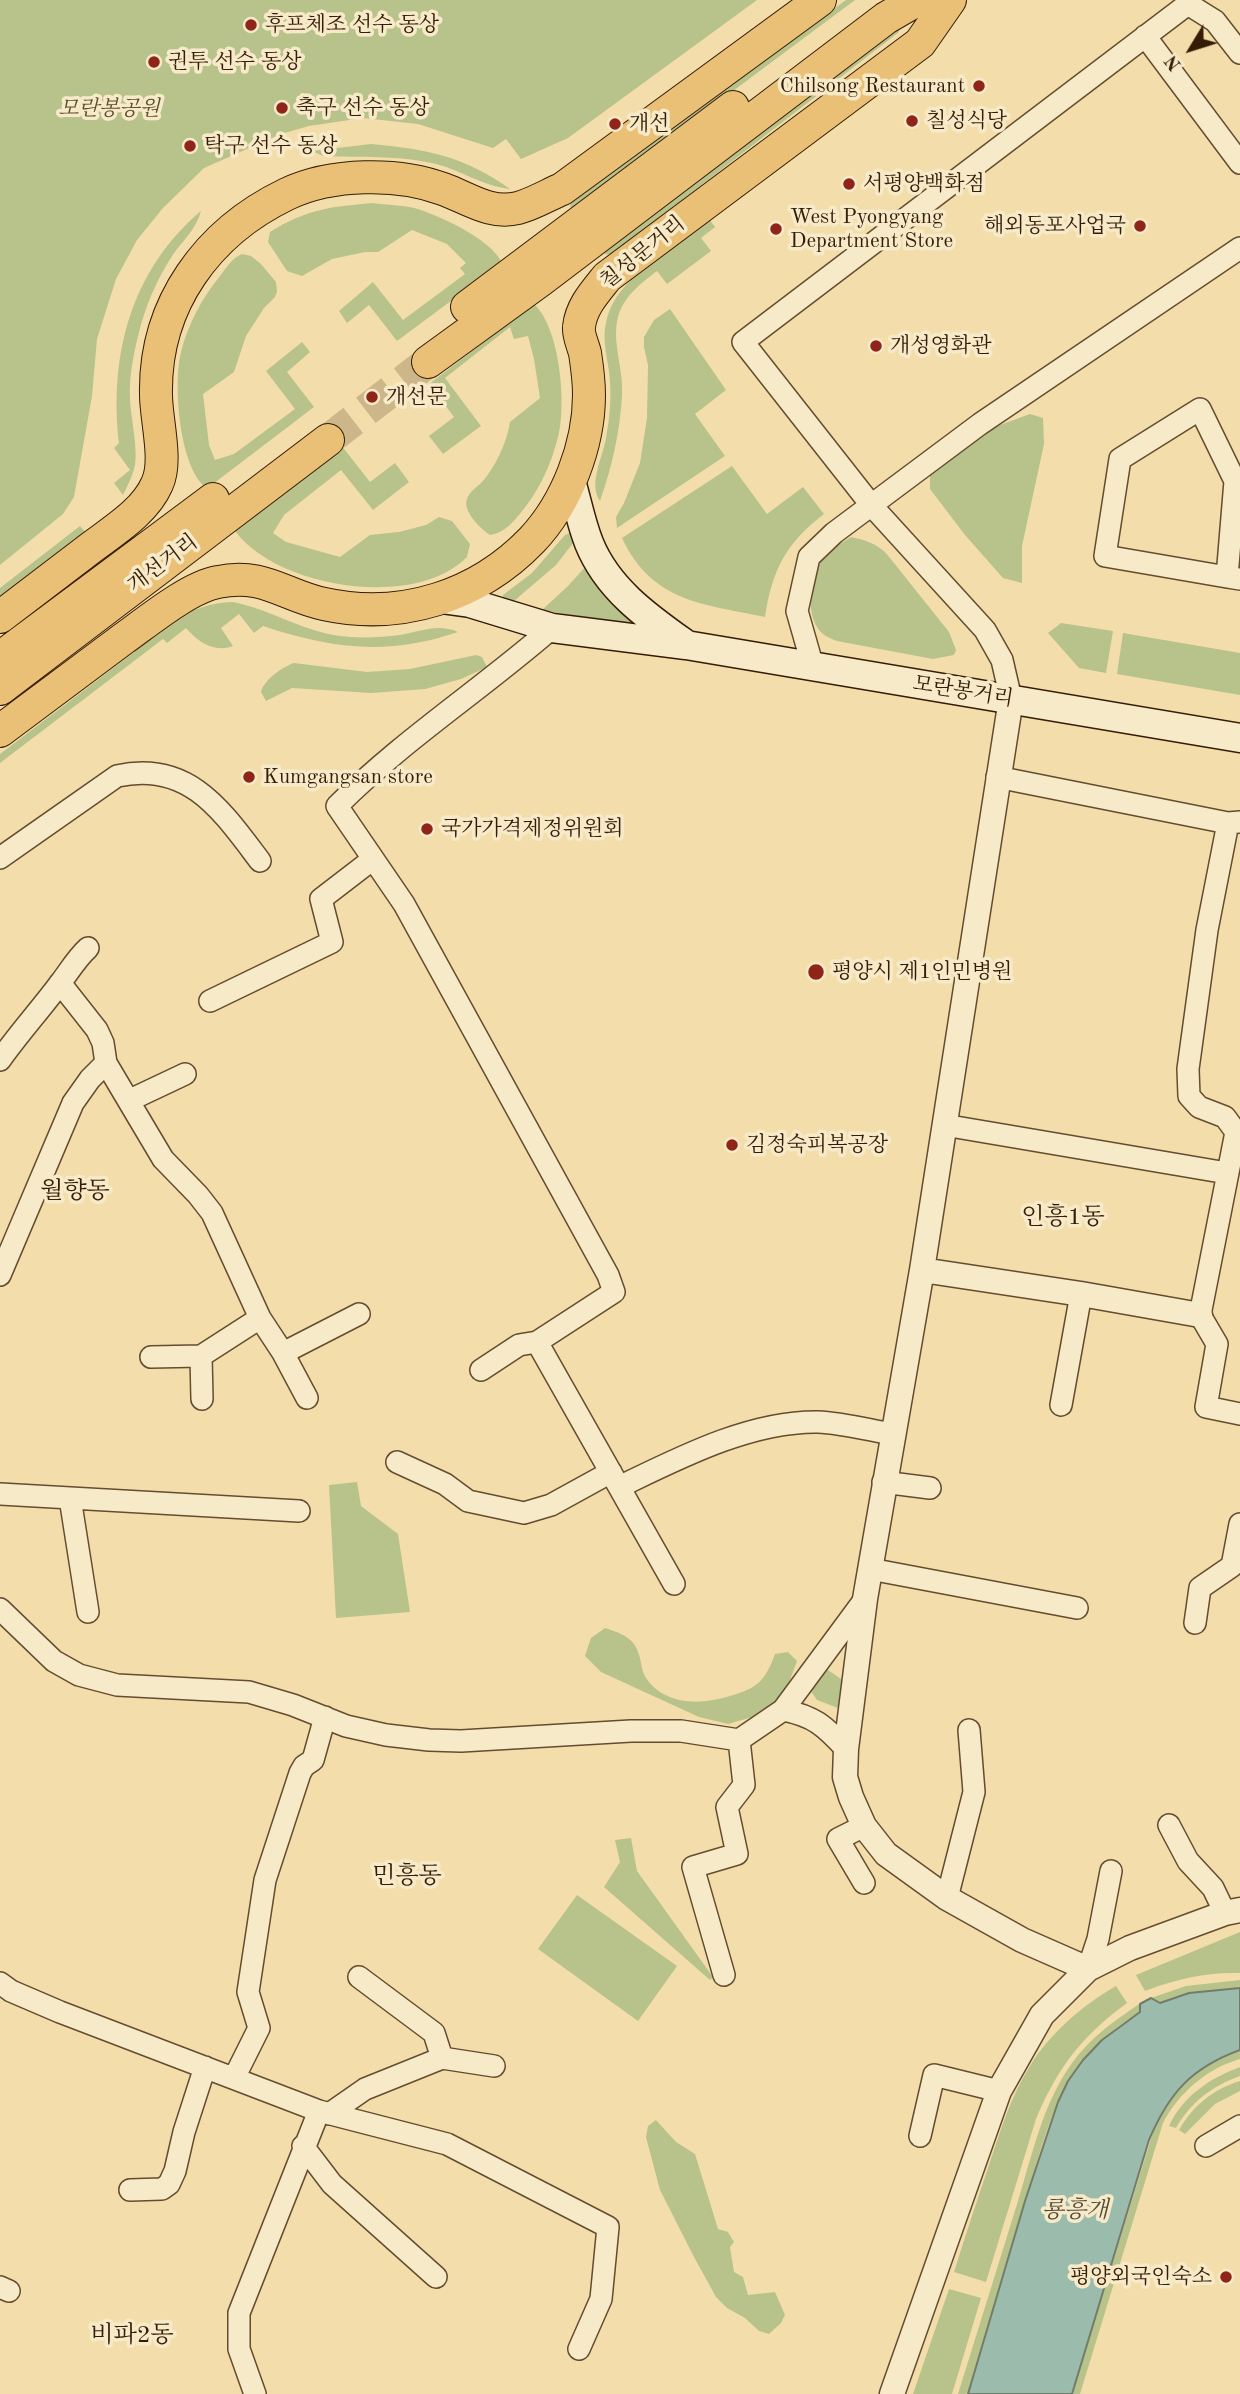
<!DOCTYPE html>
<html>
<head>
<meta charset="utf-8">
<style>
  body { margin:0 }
  #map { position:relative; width:1240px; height:2394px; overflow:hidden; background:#f3deab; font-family:"Old Standard TT",serif }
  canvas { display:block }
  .north { position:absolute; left:1156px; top:14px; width:70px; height:70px; -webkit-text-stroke:5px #f7eac8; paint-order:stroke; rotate:232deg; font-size:19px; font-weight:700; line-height:28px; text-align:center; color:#341c06 }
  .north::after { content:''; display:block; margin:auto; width:24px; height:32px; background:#341c06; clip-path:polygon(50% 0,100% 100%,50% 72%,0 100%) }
</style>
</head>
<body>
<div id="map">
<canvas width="1240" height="2394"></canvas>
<div class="north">N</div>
</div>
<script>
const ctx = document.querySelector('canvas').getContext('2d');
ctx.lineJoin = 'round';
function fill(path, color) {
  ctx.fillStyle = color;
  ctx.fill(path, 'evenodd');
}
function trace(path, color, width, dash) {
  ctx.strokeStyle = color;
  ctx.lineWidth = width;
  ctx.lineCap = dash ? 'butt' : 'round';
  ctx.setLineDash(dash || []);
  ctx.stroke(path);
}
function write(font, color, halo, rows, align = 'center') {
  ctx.font = font + ' "Old Standard TT","Noto Serif KR",serif';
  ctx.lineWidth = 7;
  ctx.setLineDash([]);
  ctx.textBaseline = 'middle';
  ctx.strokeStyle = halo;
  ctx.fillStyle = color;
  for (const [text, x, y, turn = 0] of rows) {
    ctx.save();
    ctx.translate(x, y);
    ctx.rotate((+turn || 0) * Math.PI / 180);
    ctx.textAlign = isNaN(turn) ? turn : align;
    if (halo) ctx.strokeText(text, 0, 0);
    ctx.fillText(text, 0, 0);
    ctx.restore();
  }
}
fill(new Path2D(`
  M0 0H757L568 138 521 159 506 139 493 148 418 124 363 118 309 126 281 134 204 168 163 208 137 240 116 279 97 339 92 396 74 497 63 514 0 565Z
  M846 0H855L576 208 570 207 571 200Z
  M895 28H899V32L611 255 605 254 604 250Z
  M371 144C426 149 464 156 510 189 482 186 459 169 432 163 393 155 362 158 323 156L312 151Z
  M372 203C387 205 406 205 421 210 444 218 492 240 502 263L397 341 369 305 347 323 339 311 373 282 403 320 465 274 460 268 466 263 447 244 412 230 378 252H365L332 259 302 276 287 271 268 242 270 232C307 209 330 207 372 203Z
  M201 211C196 230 182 241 172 256 156 281 145 307 138 336 133 357 129 378 130 400 131 417 138 450 135 465 133 475 128 485 123 495L114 483 130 470 114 448 119 443C109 355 131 270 201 211Z
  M709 219 715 227 701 238 711 251 667 284 657 271C628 293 612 308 617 347 619 364 623 378 622 395 620 432 612 467 600 501 588 484 603 456 606 438 610 416 612 394 609 372 607 356 602 339 606 323 609 306 618 293 630 281Z
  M242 254 251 256 261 264 276 282 277 292 275 297 264 308 246 336 234 372 203 394 209 445 215 460 234 454 295 409 266 371 302 342 310 352 287 372 314 407 209 487 204 486C179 463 173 384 181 352 188 324 202 298 220 276 227 267 232 258 242 254Z
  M534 304C559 327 565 395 560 427 555 456 541 488 523 510 514 521 505 533 490 535 481 529 462 511 467 499 469 492 477 487 482 482 496 466 507 442 510 422L540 398 534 359 528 336 514 339 510 327 445 378 481 426 443 454 429 436 454 417 429 384Z
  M670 309 726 390 695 414 725 456 617 528 616 517 624 503 640 463 647 418 648 365 644 347V337L654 320Z
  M1030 414 1043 418 1044 444 1022 546V583L1003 578 965 535 930 489V470L981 432Z
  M341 445 370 482 395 463 409 482 373 510 341 470 284 515 273 533 286 542 340 557 370 535 399 532 426 525 439 517 452 521 470 544 467 557C415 610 277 588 235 531V527Z
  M732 466 767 514 803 487 824 514C786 543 772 570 765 617 703 604 652 602 622 538Z
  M80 526 86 533 0 600V588Z
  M572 532 577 538 556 565 514 601 509 603 503 601V595L532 573 565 535Z
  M851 537C865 540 875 543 886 553L949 632 956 650 954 655 933 659 837 641C832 639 826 637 822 633 806 619 809 583 818 566 826 553 838 545 851 537Z
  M587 565 632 621 628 624 542 610 568 586Z
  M233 602C274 610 307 635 351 637 367 638 384 637 400 635 419 632 438 623 458 632 388 656 332 649 263 626L254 633 239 614 221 628 233 646C214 653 198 642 186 628L167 643 163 639 0 763V754L174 622C194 608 210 603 233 602Z
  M1061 623 1113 631 1106 673 1079 668 1048 633Z
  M1123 633 1240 653V695L1117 674Z
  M476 655 482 657 487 667 461 679 425 689 371 693 292 688 266 701 261 692C264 680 282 667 294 663L367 672 410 669Z
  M357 1482 361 1506 398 1534 410 1612 336 1618 329 1485Z
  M605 1628C626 1635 637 1639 641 1663 642 1668 643 1674 646 1678 665 1706 702 1705 730 1696 758 1688 765 1681 775 1654L788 1652 797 1661 784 1696 759 1715 728 1724 699 1717 601 1672 585 1656 591 1638Z
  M828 1670 844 1681 846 1697 838 1708 817 1700 810 1690 812 1677Z
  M631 1838 637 1871 713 1977 710 1980 604 1887 620 1862 615 1840Z
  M577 1895 677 1966 638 2021 538 1949Z
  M1240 1932V1973C1206 1972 1176 1979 1145 1991L1136 1975Z
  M1240 1980V1988L1174 1997 1160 2003 1151 1998 1186 1986Z
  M1116 1986 1127 2003C1081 2037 1058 2067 1036 2119L986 2282 954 2272C965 2236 977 2201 989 2165 1000 2131 1011 2096 1030 2066 1050 2033 1083 2005 1116 1986Z
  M1139 2004 1140 2012C1112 2029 1084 2053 1068 2082 1050 2115 1040 2152 1029 2188 1007 2256 988 2325 968 2394H958C978 2330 998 2265 1018 2201 1032 2155 1043 2103 1072 2063 1090 2038 1114 2021 1139 2004Z
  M1240 2050V2059C1207 2068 1178 2094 1163 2123L1080 2394H1072L1155 2126 1181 2084 1200 2069Z
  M1240 2067V2076C1212 2086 1191 2102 1176 2128L1169 2126C1183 2096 1210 2078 1240 2067Z
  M1240 2081V2091L1215 2104 1185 2134 1179 2130C1193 2106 1213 2089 1240 2081Z
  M656 2120 676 2142 695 2154 718 2229 728 2232 734 2242 730 2247 734 2272 743 2277 748 2295 775 2292 785 2315 781 2323 769 2334 759 2331 745 2318 727 2308 716 2297 694 2257 660 2190 646 2137 648 2126Z
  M949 2289 981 2298 952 2394H913Z`), '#b8c28b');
const water = new Path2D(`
  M1240 1988V2050C1191 2068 1169 2093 1149 2140L1072 2394H968L1025 2201 1058 2102 1068 2081 1083 2060 1102 2040 1140 2012V2004L1151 1998 1160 2003 1189 1993Z`);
fill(water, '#9bbcad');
trace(water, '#727c6a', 2);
trace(new Path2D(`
  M328 440 428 362`), '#cdb78a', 32, [32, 16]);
const minor = new Path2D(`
  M1145 36 1240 163
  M1227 577 1235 481 1200 409 1120 459 1105 556 1227 577 1240 579
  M552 628C482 689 403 740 337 806L404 904 608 1275 614 1292 537 1342 674 1584
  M813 667 797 611 809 557 834 533 980 424 1240 248
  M1011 699 1002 660 985 630 872 506 743 342 1188 4 1215 21 1240 53
  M997 777 1228 823 1240 822
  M1228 823 1207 930 1188 1069 1189 1096 1199 1107 1225 1117 1236 1132H1240
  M0 858 117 776C189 760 222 811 260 861
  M60 983 97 1030 103 1043 106 1063 163 1159 198 1195 212 1213 260 1318 283 1353 307 1398
  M210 1001 332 942 321 899 373 859
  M0 1060C19 1033 41 1009 61 982 70 970 77 958 88 948
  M130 1100 185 1074
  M944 1125 1227 1173
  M1236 1132 1200 1315 1217 1344 1206 1407 1240 1414
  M0 1275 73 1103 90 1079 106 1063
  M283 1353 359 1314
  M151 1357 201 1356
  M481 1370 519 1345 537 1342
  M202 1399 201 1356 260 1318
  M1061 1405 1081 1294
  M397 1462 445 1484 468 1501 524 1513 551 1505 611 1472
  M883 1482 930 1488
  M619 1487C679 1458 750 1421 818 1422 842 1423 869 1430 893 1434
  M0 1494 299 1511
  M70 1498 88 1612
  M870 1569 1077 1608
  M0 1609 54 1661 79 1675 117 1685 249 1692 293 1705 346 1726 386 1735 429 1740 461 1741 631 1731H681L739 1740 783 1710 865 1599
  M1195 1623 1200 1588 1232 1566 1240 1524
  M783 1710C814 1716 825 1726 846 1749
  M1169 1825 1188 1861 1213 1888 1225 1913
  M864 1826 838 1839 864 1883
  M947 1898 974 1792 969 1730
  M1088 1969 1098 1939 1111 1871
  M724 1975 693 1867 737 1854 727 1807 744 1785 739 1740
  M359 1977 434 2033 442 2058
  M0 1983 11 1991 60 2012 319 2111 447 2144 608 2227 601 2299 579 2349
  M234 2078 259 2028 248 1992 265 1880 300 1773 304 1766 313 1760 325 1717
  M329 2114 365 2089 442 2058 494 2066
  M920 2136 934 2075 999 2091
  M303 2146 332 2184 436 2277
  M1206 2146 1240 2126
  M130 2190 162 2189 169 2184 175 2171 184 2132 205 2067
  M0 2287 9 2291
  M255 2394 239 2349V2313L319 2111`);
const tertiary = new Path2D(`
  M1011 699 922 1270 865 1599 846 1749 845 1777 851 1797 864 1826 886 1854 947 1898 1022 1940 1088 1969
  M922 1270 1081 1294 1200 1315
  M892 2394 999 2091 1042 2015 1088 1969 1130 1948 1225 1913 1240 1910`);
const secondary = new Path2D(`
  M571 481C577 501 581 523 589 543 607 588 646 616 684 643
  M441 599 470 603 552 628 686 645 1240 738`);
const primary = new Path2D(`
  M467 307 733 107
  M428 362 541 280 886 18 917 0
  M0 617C28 596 56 574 84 553 109 533 144 514 157 484 168 461 156 420 156 395 154 304 208 232 287 194 331 173 398 172 443 189 468 198 490 215 518 208 533 204 548 195 562 189L820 0
  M0 658 213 499
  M0 689 328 440
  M0 731C41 700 82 670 123 639 147 622 189 587 218 582 263 572 285 596 324 604 401 621 478 596 532 540 567 503 589 445 589 395 589 381 587 366 585 353 583 345 578 335 579 327 581 307 595 292 607 277L920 43 950 0`);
trace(minor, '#644c2f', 24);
trace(tertiary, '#644c2f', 27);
trace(secondary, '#341c06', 31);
trace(primary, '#341c06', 34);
trace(minor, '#f7eac8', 21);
trace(tertiary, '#f7eac8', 24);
trace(secondary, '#f7eac8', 28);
trace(primary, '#eabf76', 32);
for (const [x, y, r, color] of [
  [251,25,7,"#8f2418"],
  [154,62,7,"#8f2418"],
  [979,86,7,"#8f2418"],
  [282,108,7,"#8f2418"],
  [912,121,7,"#8f2418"],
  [615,124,7,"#8f2418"],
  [190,146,7,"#8f2418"],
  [849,184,7,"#8f2418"],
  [1140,226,7,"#8f2418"],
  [776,229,7,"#8f2418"],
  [876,346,7,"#8f2418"],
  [372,397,7,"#8f2418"],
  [249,777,7,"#8f2418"],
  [427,829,7,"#8f2418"],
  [816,972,9,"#8f2418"],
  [732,1145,7,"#8f2418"],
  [1226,2277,7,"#8f2418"]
]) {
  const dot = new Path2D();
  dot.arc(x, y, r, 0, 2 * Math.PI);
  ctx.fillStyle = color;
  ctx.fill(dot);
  trace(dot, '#f7eac8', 2.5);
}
write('21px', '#341c06', '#f7eac8', [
  ["후프체조 선수 동상",265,25],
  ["권투 선수 동상",168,62],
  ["Chilsong Restaurant",965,86,"right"],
  ["축구 선수 동상",296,108],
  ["칠성식당",926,121],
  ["개선",629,124],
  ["탁구 선수 동상",204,146],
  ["서평양백화점",863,184],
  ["West Pyongyang",790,217],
  ["Department Store",790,241],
  ["해외동포사업국",1126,226,"right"],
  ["개성영화관",890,346],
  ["개선문",386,397],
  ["Kumgangsan store",263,777],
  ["국가가격제정위원회",441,829],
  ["평양시 제1인민병원",832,972],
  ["김정숙피복공장",746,1145],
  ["평양외국인숙소",1212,2277,"right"]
], 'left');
write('italic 21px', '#5c4e2e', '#f7eac8', [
  ["모란봉공원",109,109]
]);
write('21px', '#341c06', '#f7eac8', [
  ["칠성문거리",643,253,-39],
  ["개선거리",163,564,-37],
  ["모란봉거리",963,692,9]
]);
write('italic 23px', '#534c38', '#f7eac8', [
  ["룡흥개",1075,2211]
]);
write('24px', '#341c06', '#f7eac8', [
  ["월향동",75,1192],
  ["인흥1동",1063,1218],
  ["민흥동",407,1877],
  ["비파2동",132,2336]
]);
</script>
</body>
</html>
